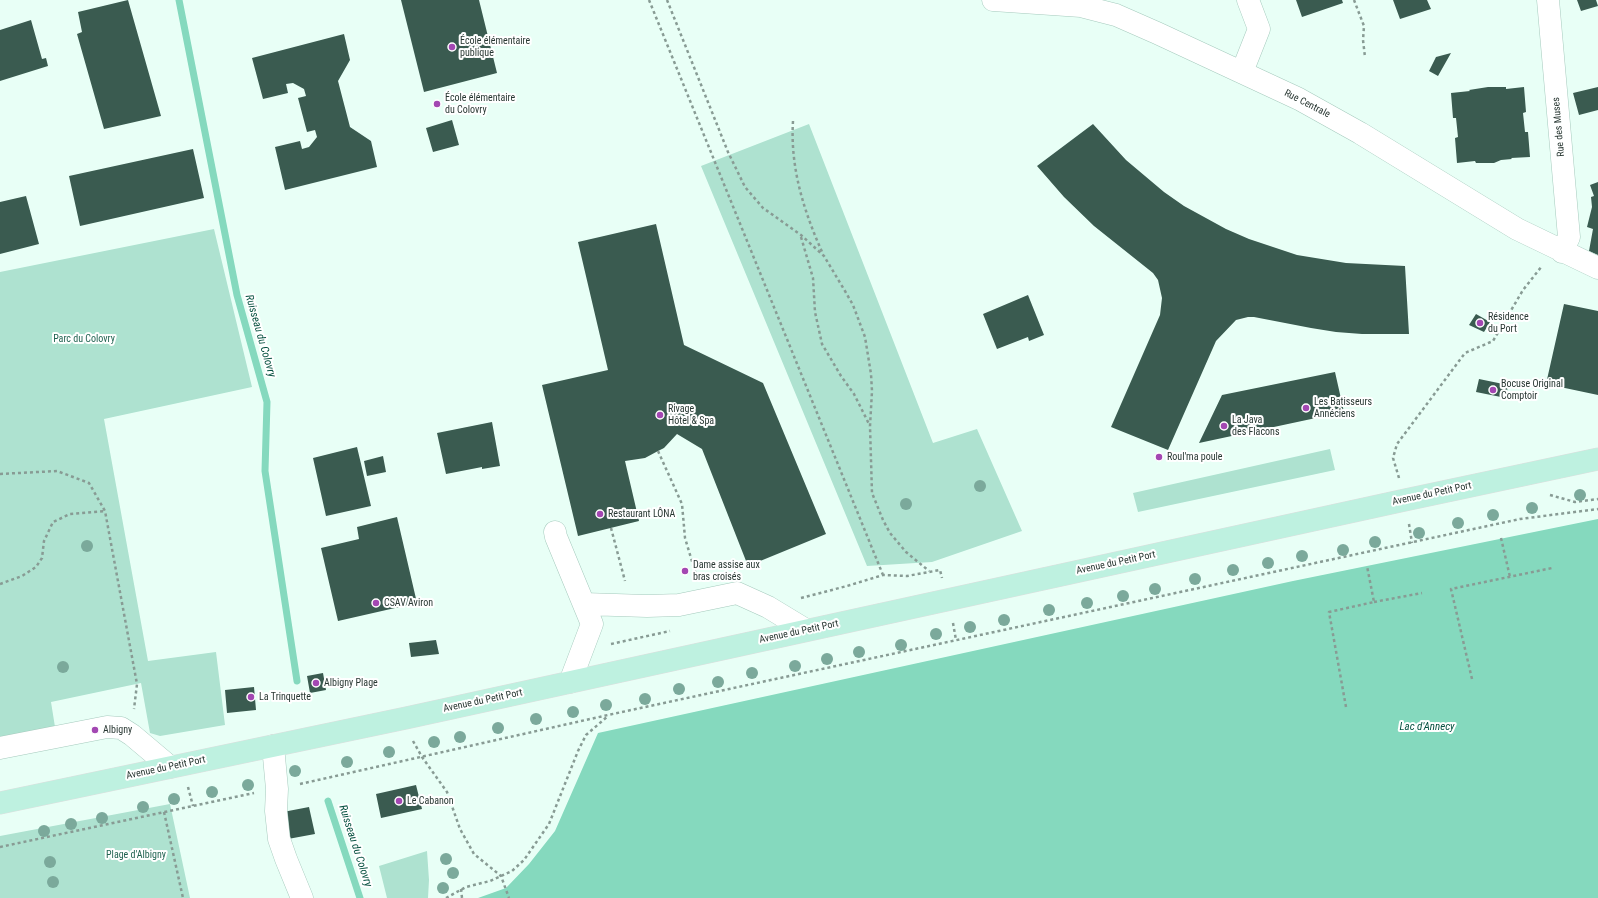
<!DOCTYPE html>
<html>
<head>
<meta charset="utf-8">
<style>
  body { margin:0 }
  canvas { display:block; background:#e8fff6 }
</style>
</head>
<body>
<canvas width="1598" height="898"></canvas>
<script>
const ctx = document.querySelector('canvas').getContext('2d');
ctx.lineJoin = 'round';
function fill(path, color) {
  ctx.fillStyle = color;
  ctx.fill(path, 'evenodd');
}
function trace(path, color, width, dash) {
  ctx.strokeStyle = color;
  ctx.lineWidth = width;
  ctx.lineCap = dash ? 'butt' : 'round';
  ctx.setLineDash(dash || []);
  ctx.stroke(path);
}
function write(font, color, halo, rows, align = 'center') {
  ctx.font = font + ' "Roboto Condensed",sans-serif';
  ctx.lineWidth = 4;
  ctx.setLineDash([]);
  ctx.textBaseline = 'middle';
  ctx.strokeStyle = halo;
  ctx.fillStyle = color;
  for (const [text, x, y, turn = 0] of rows) {
    ctx.save();
    ctx.translate(x, y);
    ctx.rotate((+turn || 0) * Math.PI / 180);
    ctx.textAlign = isNaN(turn) ? turn : align;
    if (halo) ctx.strokeText(text, 0, 0);
    ctx.fillText(text, 0, 0);
    ctx.restore();
  }
}
fill(new Path2D(`
  M809 124 933 443 977 429 1022 531 932 562 867 566 701 166Z
  M214 229 252 387 104 419 148 661 216 652 225 725 160 736 150 733 141 683 51 702 55 727 0 739V272Z
  M1330 449 1335 470 1138 512 1133 493Z
  M170 804 190 898H0V836Z
  M427 851 429 880 428 898H387L379 866Z`), '#aee2d0');
fill(new Path2D(`
  M1598 519V898H478L506 888 529 864 555 831 598 733 1293 581Z`), '#85d9be');
trace(new Path2D(`
  M179 0 237 295 267 402 265 471 297 681
  M328 801 360 898`), '#85d9be', 7);
fill(new Path2D(`
  M128 0 161 116 104 129 77 34 82 32 78 12Z
  M401 0H479L497 73 424 92Z
  M1296 0H1342L1343 3 1302 17Z
  M1393 0H1427L1431 9 1400 19Z
  M1577 0H1596L1598 6 1581 11Z
  M31 20 42 59 46 58 48 66 0 81V30Z
  M344 34 350 60 338 81 350 127 371 141 377 167 285 190 275 147 300 141 302 149 309 147 317 137 315 130 307 132 298 98 306 96 304 89 293 83 286 84 288 93 263 99 252 58Z
  M1451 53 1438 76 1429 71 1436 57Z
  M1488 87H1506V89L1524 87 1526 112 1523 113 1525 132H1528L1530 157 1511 158 1512 159 1501 160 1494 163H1476L1475 161 1457 163 1455 138 1458 137 1456 118H1453L1451 93 1470 91 1469 90Z
  M1598 87V110L1579 115 1573 93Z
  M452 120 459 145 433 152 426 128Z
  M1093 124 1126 160 1164 192 1184 206 1226 229 1249 239 1297 255 1346 263 1405 266 1409 334H1362L1336 332 1311 328 1254 317H1248L1236 320 1216 341 1168 450 1111 427 1160 315 1162 298 1158 280 1153 273 1094 226 1064 197 1037 166Z
  M193 149 204 198 80 226 69 176Z
  M1598 182V255L1589 251 1593 229 1587 227 1592 207 1591 197 1594 196 1590 185Z
  M26 196 39 244 0 254V202Z
  M656 224 684 345 763 383 826 534 748 566 702 449 677 434 664 448 658 451 645 458 625 461 639 521 578 536 542 385 608 370 578 242Z
  M1028 295 1044 335 1029 341 1028 337 997 349 983 314Z
  M1564 304 1598 311V395L1546 384Z
  M1476 314 1490 322 1484 332 1469 325Z
  M1335 372 1344 412 1199 443 1222 395Z
  M1479 379 1508 385 1506 398 1476 392Z
  M492 422 500 466 482 469V467L446 474 437 433Z
  M357 447 371 506 326 516 313 458Z
  M383 456 386 472 367 476 364 461Z
  M397 517 417 603 338 621 321 548 359 539 357 527Z
  M436 640 439 654 411 657 409 643Z
  M323 673 326 690 310 693 307 676Z
  M254 687 256 710 227 713 225 690Z
  M416 785 422 809 381 818 376 794Z
  M309 807 315 834 288 839 283 812Z`), '#3a5b50');
const minor = new Path2D(`
  M993 0 1081 6 1116 15 1157 33 1299 99 1360 133 1517 229 1598 268
  M1548 0 1569 237 1562 252
  M1242 72 1259 29 1248 0
  M555 532 556 537 592 624 570 682
  M584 604 647 606 679 605 737 593 768 607 806 630
  M273 746 277 789 276 811 279 839 286 859 302 898
  M0 748 107 727 121 728 132 735 170 767`);
const major = new Path2D(`
  M0 803 406 718 1405 500 1598 459`);
trace(minor, '#a5cabd', 23);
trace(major, '#dddfde', 23);
trace(new Path2D(`
  M649 0 883 575
  M667 0 728 152 745 187 763 208 801 235 824 256 845 291 853 305 865 337 871 374 872 391 870 426 872 493 883 520 890 533 906 552 929 571
  M1354 0 1364 26 1363 40 1365 57
  M793 121C790 168 804 212 823 254
  M801 237 813 278 815 312 822 344 841 376 854 394 870 426
  M658 451 682 504 685 538 697 578
  M0 474 57 471 89 483 105 511 137 684 134 709
  M1399 478 1393 458 1397 444 1465 353 1493 341 1523 290 1542 266
  M1550 495 1575 502 1598 499
  M1409 524 1412 543
  M611 528 625 581
  M1501 538 1510 577
  M0 584 22 576 36 567 42 558 44 541 53 522 70 514 105 511
  M801 598 847 586 883 575 907 576 940 570 942 578
  M1374 602 1422 593
  M953 623 956 640
  M611 644 670 631
  M1472 679 1451 589 1552 568
  M1346 707 1329 612 1374 602 1367 566
  M413 741 422 757 447 792 460 829 474 854 501 876 509 898
  M300 784 608 715 1520 519 1598 509
  M188 787 193 806
  M164 812 183 898
  M0 847 254 793
  M461 889 462 898
  M446 898 466 887 490 881 512 871 524 860 549 824 578 751 586 735 608 716`), '#889b94', 2.5, [3, 3]);
trace(minor, '#fff', 22);
trace(major, '#bef1e0', 22);
ctx.fillStyle = '#7ba99b';
for (const [x, y] of [
  [980,486],
  [1580,495],
  [906,504],
  [1532,508],
  [1493,515],
  [1458,523],
  [1419,533],
  [1375,542],
  [87,546],
  [1343,550],
  [1302,556],
  [1268,563],
  [1233,570],
  [1195,579],
  [1155,589],
  [1123,596],
  [1087,603],
  [1049,610],
  [1004,620],
  [970,627],
  [936,634],
  [901,645],
  [859,652],
  [827,659],
  [795,666],
  [63,667],
  [752,673],
  [718,682],
  [679,689],
  [645,699],
  [606,705],
  [573,712],
  [536,719],
  [498,728],
  [460,737],
  [434,742],
  [389,752],
  [347,762],
  [295,771],
  [248,785],
  [212,792],
  [174,799],
  [143,807],
  [102,818],
  [71,824],
  [44,831],
  [446,859],
  [50,862],
  [453,873],
  [53,882],
  [443,888]
]) {
  ctx.beginPath();
  ctx.arc(x, y, 6, 0, 2 * Math.PI);
  ctx.fill();
}
for (const [x, y, r, color] of [
  [452,47,4,"#a347b2"],
  [437,104,4,"#a347b2"],
  [1480,323,4,"#a347b2"],
  [1493,390,4,"#a347b2"],
  [1306,408,4,"#a347b2"],
  [660,415,4,"#a347b2"],
  [1224,426,4,"#a347b2"],
  [1159,457,4,"#a347b2"],
  [600,514,4,"#a347b2"],
  [685,571,4,"#a347b2"],
  [376,603,4,"#a347b2"],
  [316,683,4,"#a347b2"],
  [251,697,4,"#a347b2"],
  [95,730,4,"#a347b2"],
  [399,801,4,"#a347b2"]
]) {
  const dot = new Path2D();
  dot.arc(x, y, r, 0, 2 * Math.PI);
  ctx.fillStyle = color;
  ctx.fill(dot);
  trace(dot, '#fff', 1.5);
}
write('10px', '#283732', '#fff', [
  ["École élémentaire",460,41],
  ["publique",460,53],
  ["École élémentaire",445,98],
  ["du Colovry",445,110],
  ["Résidence",1488,317],
  ["du Port",1488,329],
  ["Bocuse Original",1501,384],
  ["Comptoir",1501,396],
  ["Les Batisseurs",1314,402],
  ["Annéciens",1314,414],
  ["Rivage",668,409],
  ["Hôtel & Spa",668,421],
  ["La Java",1232,420],
  ["des Flacons",1232,432],
  ["Roul'ma poule",1167,457],
  ["Restaurant LÔNA",608,514],
  ["Dame assise aux",693,565],
  ["bras croisés",693,577],
  ["CSAV Aviron",384,603],
  ["Albigny Plage",324,683],
  ["La Trinquette",259,697],
  ["Albigny",103,730],
  ["Le Cabanon",407,801]
], 'left');
write('10px', '#283732', '#fff', [
  ["Rue Centrale",1307,104,27],
  ["Rue des Muses",1559,127,-95],
  ["Avenue du Petit Port",1432,494,-12],
  ["Avenue du Petit Port",1116,563,-12],
  ["Avenue du Petit Port",799,632,-12],
  ["Avenue du Petit Port",483,701,-12],
  ["Avenue du Petit Port",166,768,-12]
]);
write('10px', '#216351', '#fff', [
  ["Parc du Colovry",84,339],
  ["Plage d'Albigny",136,855]
]);
write('italic 11px', '#05503f', '#fff', [
  ["Ruisseau du Colovry",260,336,74],
  ["Lac d'Annecy",1427,727],
  ["Ruisseau du Colovry",355,846,72]
]);
</script>
</body>
</html>
